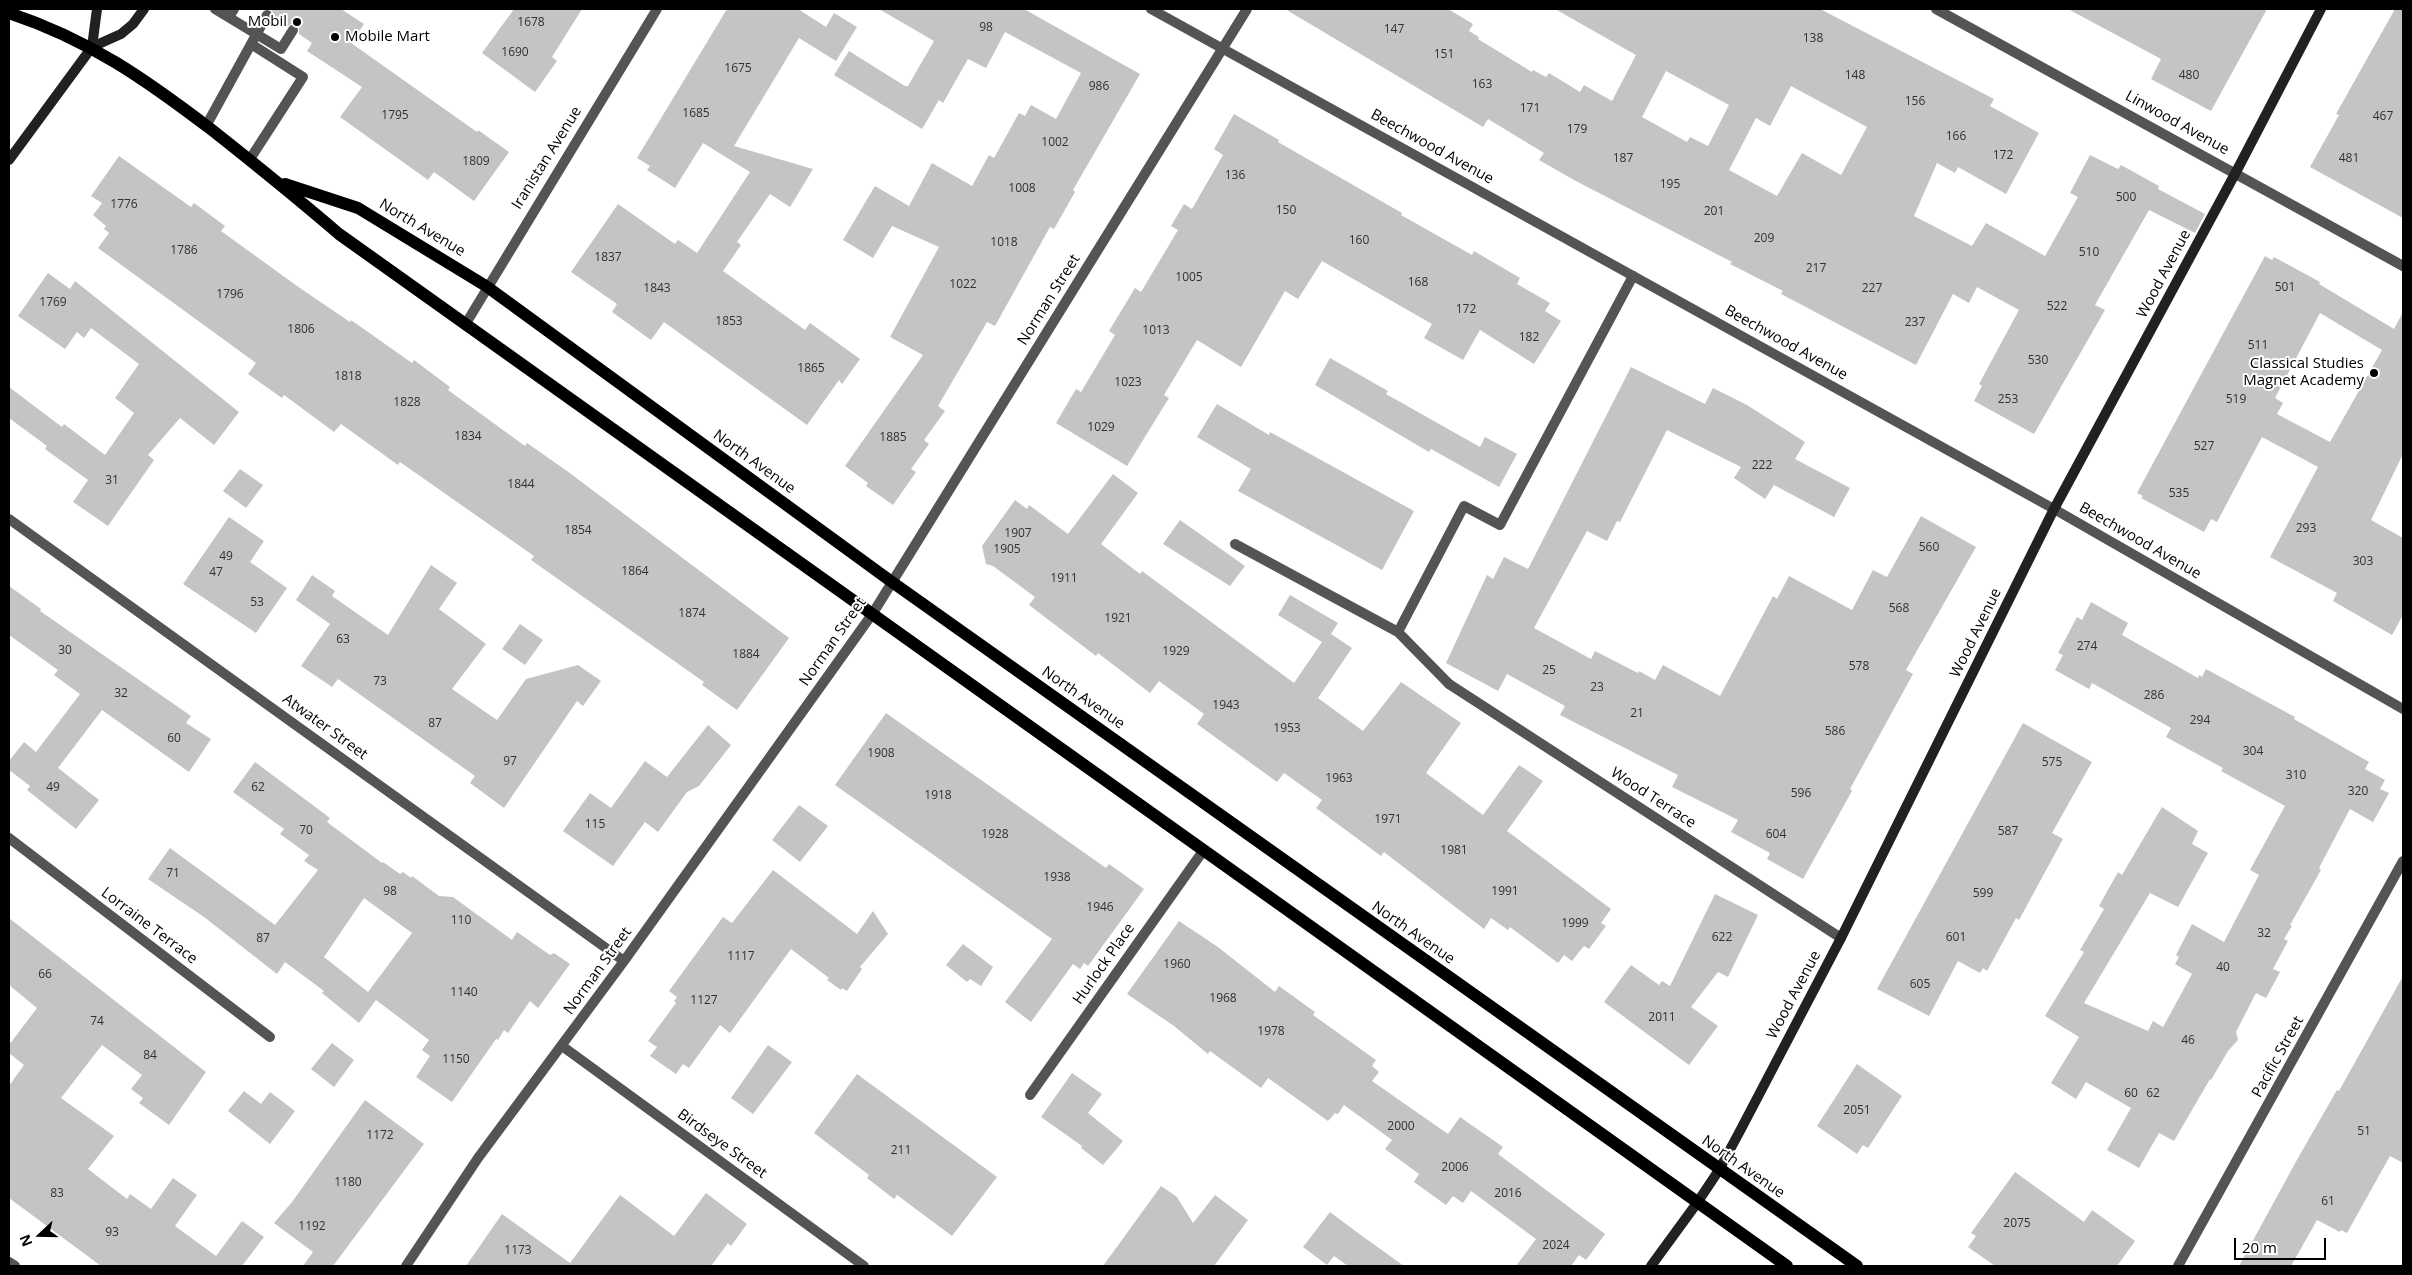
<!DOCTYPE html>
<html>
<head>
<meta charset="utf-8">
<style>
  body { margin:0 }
  #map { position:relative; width:2412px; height:1275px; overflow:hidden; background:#fff; font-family:"Open Sans",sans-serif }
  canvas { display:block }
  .frame { position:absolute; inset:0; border:10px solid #000; pointer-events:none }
  .north { position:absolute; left:15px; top:1210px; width:50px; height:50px; -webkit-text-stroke:4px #fff; paint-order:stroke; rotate:249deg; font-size:14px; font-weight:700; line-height:20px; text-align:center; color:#000 }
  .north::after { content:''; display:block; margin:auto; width:18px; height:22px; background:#000; clip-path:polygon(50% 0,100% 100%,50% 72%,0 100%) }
  .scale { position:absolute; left:2234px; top:1238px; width:92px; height:22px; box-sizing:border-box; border:2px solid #000; border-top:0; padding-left:6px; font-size:15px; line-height:18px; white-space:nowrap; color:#000; -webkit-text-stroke:4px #fff; paint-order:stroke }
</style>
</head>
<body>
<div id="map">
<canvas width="2412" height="1275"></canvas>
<div class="frame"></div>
<div class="north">N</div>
<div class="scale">20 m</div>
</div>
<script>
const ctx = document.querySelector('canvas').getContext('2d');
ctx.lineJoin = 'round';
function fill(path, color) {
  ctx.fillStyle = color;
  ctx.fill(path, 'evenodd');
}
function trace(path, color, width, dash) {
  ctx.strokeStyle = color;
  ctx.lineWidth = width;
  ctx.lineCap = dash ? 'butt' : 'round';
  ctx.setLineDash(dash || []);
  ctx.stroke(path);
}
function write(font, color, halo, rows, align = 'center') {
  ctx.font = font + ' "Open Sans",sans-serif';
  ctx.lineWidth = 4;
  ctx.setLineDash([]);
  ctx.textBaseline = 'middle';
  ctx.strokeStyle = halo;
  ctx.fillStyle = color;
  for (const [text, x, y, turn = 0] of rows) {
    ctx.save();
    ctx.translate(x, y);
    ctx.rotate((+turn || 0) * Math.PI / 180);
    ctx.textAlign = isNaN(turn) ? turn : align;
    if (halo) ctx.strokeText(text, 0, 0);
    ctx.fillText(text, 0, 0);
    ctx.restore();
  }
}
fill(new Path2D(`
  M270 9H341L364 24 351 43 477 132 478 130 509 152 474 201 434 172 428 180 340 117 362 87 307 51 312 43 299 34V26L293 23 287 27 273 18V12Z
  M514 9H582L552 57 557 61 535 92 482 53Z
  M727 9H798L826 27 834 13 857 27 836 61 799 38 734 146 813 169 790 207 770 194 737 242 741 245 723 271 805 330 810 323 860 359 842 384 839 380 807 425 664 322 651 340 612 312 617 304 571 272 618 204 675 244 678 240 697 253 750 172 703 143 675 188 647 170 650 166 637 158Z
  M879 9H1024L1140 74 1073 190 1075 192 1054 229 1050 227 995 326 987 322 938 406 945 411 924 440 929 444 911 469 916 472 893 505 866 486 868 483 845 466 923 355 890 337 939 247 892 226 873 258 843 240 875 186 909 206 932 163 972 186 989 155 994 158 1019 113 1025 116 1031 105 1056 119 1081 73 1005 32 986 68 968 59 943 103 939 100 922 129 834 75 849 51 905 86H908L934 41Z
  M1285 9H1448L1473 24 1469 31 1479 37 1478 39 1532 72 1533 70 1546 77 1549 73 1580 92 1584 85 1612 101 1636 55 1555 9H1820L1994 99 1990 106 2039 133 2006 194 1958 167 1955 173 1937 163 1914 216 1972 246 1986 223 2045 256 2078 197 2070 193 2090 155 2118 169 2121 165 2159 186 2158 189 2205 214 2195 233 2149 210 2095 305 2105 310 2034 434 1974 401 1982 386 1979 384 2019 310 1977 287 1969 303 1953 294 1916 365 1781 294 1783 291 1730 264 1732 262 1574 180 1539 160 1544 153 1488 119 1483 127ZM1666 71 1729 105 1708 146 1690 137 1687 142 1642 117ZM1791 86 1867 127 1841 175 1802 153 1777 196 1729 170 1756 118 1770 126Z
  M2068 9H2267L2211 111 2151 79 2161 59Z
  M2395 9H2403V218L2310 167 2339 115 2336 114Z
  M1234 114 1279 140 1278 142 1402 213 1401 215 1472 255 1474 251 1520 278 1517 284 1550 303 1545 311 1561 321 1534 364 1480 330 1463 360 1424 338 1432 324 1322 261 1298 299 1285 291 1241 367 1197 340 1164 395 1169 398 1127 466 1056 423 1076 389 1081 392 1115 335 1109 331 1135 288 1141 292 1178 230 1171 226 1184 204 1192 209 1223 155 1214 149Z
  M119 156 191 207 194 203 225 226 221 231 297 286 350 322 351 320 412 363 414 360 450 387 448 390 525 446 527 443 567 471 789 638 737 710 702 685 704 682 531 560 534 556 400 462 398 465 341 424 334 432 284 395 282 398 248 374 256 363 98 248 109 233 104 229 106 226 93 215 102 203 91 196Z
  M2265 256 2272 260 2274 257 2320 282 2319 284 2394 329 2403 312V454L2371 520 2403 538V615L2392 635 2333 601 2337 593 2270 557 2318 467 2262 437 2217 522 2211 519 2204 532 2141 498 2143 496 2137 493ZM2320 313 2382 350 2330 442 2277 414 2283 403 2275 398Z
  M48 273 70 289 75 281 239 412 214 445 180 418 148 455 154 460 108 526 73 502 88 480 45 449 47 446 9 418V387L62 427 64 424 105 455 134 413 115 398 139 364 91 328 84 338 77 332 65 349 18 316Z
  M1330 358 1388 391 1386 394 1480 447 1485 437 1517 454 1499 487 1431 449 1429 452 1315 385Z
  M1631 367 1705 404 1713 388 1747 405 1805 442 1795 459 1850 488 1834 517 1774 485 1765 499 1734 478 1741 467 1667 430 1620 522 1617 521 1607 541 1587 531 1534 628 1591 659 1595 651 1638 673 1639 671 1655 680 1663 665 1720 696 1773 596 1777 599 1789 576 1852 610 1873 570 1887 577 1921 516 1976 547 1906 670 1913 674 1850 789 1852 791 1803 879 1767 859 1770 853 1731 832 1738 820 1672 787 1678 775 1560 715 1565 706 1507 674 1498 691 1446 663 1487 575 1493 579 1504 557 1528 569Z
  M1217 404 1269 435 1270 432 1414 511 1382 570 1238 491 1251 469 1197 437Z
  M240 469 263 485 246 508 223 491Z
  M1113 474 1138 493 1101 544 1140 574 1142 571 1294 683 1322 642 1278 615 1290 595 1338 623 1331 634 1352 648 1318 698 1363 731 1401 682 1461 723 1426 773 1483 815 1519 765 1543 781 1507 831 1611 909 1601 923 1606 926 1589 949 1584 946 1572 961 1564 955 1558 963 1510 927 1508 930 1491 918 1484 929 1384 852 1381 856 1316 808 1322 800 1284 773 1277 782 1197 724 1204 714 1159 681 1150 693 1098 653 1096 656 1029 605 1035 597 993 566 986 564 982 546 1015 500 1027 509 1029 505 1068 534Z
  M229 517 264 541 250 562 287 588 256 633 183 584Z
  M1180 520 1245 566 1230 586 1163 544Z
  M431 565 457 583 439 609 486 644 452 689 497 720 526 679 578 665 601 681 583 706 577 701 504 808 470 783 475 776 338 679 332 687 301 666 330 624 296 600 312 575 335 591 332 596 388 635Z
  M9 586 41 609 40 611 191 716 186 723 211 739 189 772 102 710 58 768 99 800 76 829 27 790 30 786 9 770V761L24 742 36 752 80 694 54 675 58 670 9 635Z
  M2091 602 2128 623 2122 635 2198 678 2199 675 2202 677 2206 669 2295 717 2294 719 2369 762 2365 769 2385 780 2380 789 2389 793 2373 822 2350 809 2319 868 2321 870 2290 925 2292 926 2284 939 2288 941 2273 969 2280 972 2266 998 2256 993 2236 1032 2238 1040 2228 1051 2211 1080 2210 1079 2174 1141 2159 1133 2139 1168 2107 1150 2131 1108 2086 1082 2076 1099 2051 1083 2079 1037 2045 1016 2084 952 2080 950 2104 909 2099 906 2118 872 2122 875 2162 807 2198 831 2192 844 2208 853 2178 907 2150 893 2084 1003 2148 1031 2153 1021 2163 1027 2192 974 2175 964 2179 957 2176 955 2192 924 2224 942 2259 875 2250 870 2285 806 2221 771 2223 768 2166 737 2171 728 2092 683 2089 689 2055 670 2063 655 2058 653 2077 617 2082 620Z
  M520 624 543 640 525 665 502 649Z
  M886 713 1106 868 1109 864 1144 889 1088 966 1084 963 1080 969 1073 964 1031 1022 1005 1002 1052 939 835 785Z
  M2023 723 2092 762 2052 833 2063 839 2019 920 2016 918 1987 971 1983 968 1980 973 1958 961 1929 1016 1877 989Z
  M708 725 731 745 699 786 687 792 658 832 645 822 613 866 563 831 590 793 611 808 645 761 667 777Z
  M255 762 330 818 327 822 382 863 383 862 400 874 403 872 411 878 412 876 439 896 453 897 512 940 517 932 550 955 554 953 570 964 538 1008 530 1001 508 1033 504 1030 498 1040 496 1039 452 1102 416 1077 430 1056 422 1050 429 1040 376 1000 359 1023 322 993 324 991 285 962 277 974 204 917 148 879 170 848 275 925 318 870 304 861 309 855 280 834 284 829 233 792ZM364 898 412 933 368 992 324 957Z
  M799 805 828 826 800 862 772 840Z
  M773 870 857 934 873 911 888 934 860 967 862 969 847 991 842 988 841 990 827 980 829 978 791 949 730 1033 720 1025 689 1068 683 1064 676 1074 650 1056 657 1047 648 1041 676 1003 674 1001 677 997 669 991 723 917 732 923Z
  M1715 894 1758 915 1728 977 1718 972 1691 1007 1718 1026 1689 1065 1604 1002 1631 965 1659 985 1662 981 1670 986Z
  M9 918 206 1072 169 1125 139 1103 143 1098 131 1089 142 1075 102 1045 61 1098 114 1136 88 1169 127 1199 130 1194 151 1209 173 1178 197 1195 175 1226 216 1256 242 1221 264 1237 242 1266H101L9 1198V1086L24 1065 9 1053V1045L37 1008 9 985Z
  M1179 921 1218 947 1275 992 1279 986 1315 1012 1313 1015 1376 1060 1372 1066 1379 1072 1372 1081 1448 1134 1460 1117 1503 1147 1498 1154 1605 1234 1586 1260 1579 1255 1571 1266H1516L1536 1239 1471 1191 1463 1203 1453 1196 1446 1205 1414 1182 1419 1174 1385 1149 1392 1140 1344 1105 1338 1114 1335 1113 1328 1121 1268 1078 1261 1088 1210 1051 1208 1054 1174 1026 1127 994Z
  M963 944 993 967 981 986 970 979 967 982 946 965Z
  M2403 976V1163L2390 1156 2347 1233 2341 1230 2340 1232 2317 1220 2291 1266H2239L2298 1158 2337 1090 2339 1091Z
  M332 1043 354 1060 334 1087 311 1069Z
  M768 1045 792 1062 753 1114 731 1098Z
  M1857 1064 1902 1096 1868 1148 1863 1145 1857 1154 1817 1126Z
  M1072 1073 1102 1094 1088 1113 1123 1141 1103 1165 1081 1148 1082 1146 1041 1117Z
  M857 1074 997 1177 952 1236 897 1195 894 1199 867 1178 869 1175 814 1133Z
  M244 1091 261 1104 270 1092 295 1111 270 1144 228 1111Z
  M365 1100 424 1144 333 1266H303L313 1252 274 1223 292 1202Z
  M2015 1172 2084 1222 2092 1210 2135 1241 2117 1266H1995L1968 1247 1976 1236 1971 1233Z
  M1161 1186 1177 1197 1193 1223 1215 1195 1248 1220 1214 1266H1103Z
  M706 1193 747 1224 731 1246 728 1243 711 1266H466L502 1214 570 1263 620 1195 674 1236Z
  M1330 1212 1358 1233 1404 1266H1348L1334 1256 1327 1265 1303 1247Z`), '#c4c4c4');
trace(new Path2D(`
  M215 9 281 49 293 30
  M229 17 234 9
  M206 126 267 15
  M250 159 303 77 251 44
  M1235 544 1398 632 1449 684
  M1398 632 1464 506 1500 525 1633 276`), '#545454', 10);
trace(new Path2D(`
  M1151 9 2054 509 2403 709
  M1936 9 2403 266
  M465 325 657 9
  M9 519 624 961
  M1449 684 1841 938
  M9 838 270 1037
  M562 1046 864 1266
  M1030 1095 1203 851
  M9 1262 15 1266
  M406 1266 478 1158 624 961 873 613 1247 9
  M2178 1266 2403 861`), '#545454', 10);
trace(new Path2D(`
  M92 47 97 9
  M9 160 92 47 121 34 133 24 144 9
  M1651 1266 1697 1203 1719 1170 1741 1129 1841 938 2054 509 2236 172 2321 9`), '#212121', 10);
trace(new Path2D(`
  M9 13C90 40 145 79 212 130 255 164 297 198 339 234L1787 1266
  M285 184 358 208 486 286 892 582 1857 1266`), '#000', 12);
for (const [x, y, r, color] of [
  [297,22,5,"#000"],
  [335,37,5,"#000"],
  [2374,373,5,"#000"]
]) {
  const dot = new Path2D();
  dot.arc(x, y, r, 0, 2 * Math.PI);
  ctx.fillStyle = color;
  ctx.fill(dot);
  trace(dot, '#fff', 2);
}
write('12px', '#313131', null, [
  ["1678",531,23],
  ["98",986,28],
  ["147",1394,30],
  ["138",1813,39],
  ["1690",515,53],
  ["151",1444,55],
  ["1675",738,69],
  ["148",1855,76],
  ["480",2189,76],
  ["163",1482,85],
  ["986",1099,87],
  ["156",1915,102],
  ["171",1530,109],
  ["1685",696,114],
  ["1795",395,116],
  ["467",2383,117],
  ["179",1577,130],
  ["166",1956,137],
  ["1002",1055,143],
  ["172",2003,156],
  ["187",1623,159],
  ["481",2349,159],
  ["1809",476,162],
  ["136",1235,176],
  ["195",1670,185],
  ["1008",1022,189],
  ["500",2126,198],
  ["1776",124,205],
  ["150",1286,211],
  ["201",1714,212],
  ["209",1764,239],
  ["160",1359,241],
  ["1018",1004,243],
  ["1786",184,251],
  ["510",2089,253],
  ["1837",608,258],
  ["217",1816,269],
  ["1005",1189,278],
  ["168",1418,283],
  ["1022",963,285],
  ["501",2285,288],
  ["1843",657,289],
  ["227",1872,289],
  ["1796",230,295],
  ["1769",53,303],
  ["522",2057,307],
  ["172",1466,310],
  ["1853",729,322],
  ["237",1915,323],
  ["1806",301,330],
  ["1013",1156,331],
  ["182",1529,338],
  ["511",2258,346],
  ["530",2038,361],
  ["1865",811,369],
  ["1818",348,377],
  ["1023",1128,383],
  ["253",2008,400],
  ["519",2236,400],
  ["1828",407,403],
  ["1029",1101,428],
  ["1834",468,437],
  ["1885",893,438],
  ["527",2204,447],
  ["222",1762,466],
  ["31",112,481],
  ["1844",521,485],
  ["535",2179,494],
  ["293",2306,529],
  ["1854",578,531],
  ["1907",1018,534],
  ["560",1929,548],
  ["1905",1007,550],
  ["49",226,557],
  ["303",2363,562],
  ["1864",635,572],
  ["47",216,573],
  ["1911",1064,579],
  ["53",257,603],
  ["568",1899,609],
  ["1874",692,614],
  ["1921",1118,619],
  ["63",343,640],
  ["274",2087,647],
  ["30",65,651],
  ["1929",1176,652],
  ["1884",746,655],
  ["578",1859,667],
  ["25",1549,671],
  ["73",380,682],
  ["23",1597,688],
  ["32",121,694],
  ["286",2154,696],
  ["1943",1226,706],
  ["21",1637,714],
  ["294",2200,721],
  ["87",435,724],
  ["1953",1287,729],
  ["586",1835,732],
  ["60",174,739],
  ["304",2253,752],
  ["1908",881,754],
  ["97",510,762],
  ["575",2052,763],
  ["310",2296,776],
  ["1963",1339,779],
  ["49",53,788],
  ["62",258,788],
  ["320",2358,792],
  ["596",1801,794],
  ["1918",938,796],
  ["1971",1388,820],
  ["115",595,825],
  ["70",306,831],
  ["587",2008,832],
  ["1928",995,835],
  ["604",1776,835],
  ["1981",1454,851],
  ["71",173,874],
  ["1938",1057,878],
  ["98",390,892],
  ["1991",1505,892],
  ["599",1983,894],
  ["1946",1100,908],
  ["110",461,921],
  ["1999",1575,924],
  ["32",2264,934],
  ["622",1722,938],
  ["601",1956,938],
  ["87",263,939],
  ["1117",741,957],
  ["1960",1177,965],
  ["40",2223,968],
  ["66",45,975],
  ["605",1920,985],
  ["1140",464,993],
  ["1968",1223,999],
  ["1127",704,1001],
  ["2011",1662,1018],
  ["74",97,1022],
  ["1978",1271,1032],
  ["46",2188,1041],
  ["84",150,1056],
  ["1150",456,1060],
  ["60",2131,1094],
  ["62",2153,1094],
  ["2051",1857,1111],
  ["2000",1401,1127],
  ["51",2364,1132],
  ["1172",380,1136],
  ["211",901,1151],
  ["2006",1455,1168],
  ["1180",348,1183],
  ["83",57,1194],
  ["2016",1508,1194],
  ["61",2328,1202],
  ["2075",2017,1224],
  ["1192",312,1227],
  ["93",112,1233],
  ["2024",1556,1246],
  ["1173",518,1251]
]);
write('15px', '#000', '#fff', [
  ["Mobil",287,22],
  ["Mobile Mart",345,37,"left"],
  ["Classical Studies",2364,364],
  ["Magnet Academy",2364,381]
], 'right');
write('15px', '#000', '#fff', [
  ["Linwood Avenue",2177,123,29],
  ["Beechwood Avenue",1432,147,29],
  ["Iranistan Avenue",547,158,-58],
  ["North Avenue",422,228,31],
  ["Wood Avenue",2164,274,-62],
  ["Norman Street",1049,300,-58],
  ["Beechwood Avenue",1786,343,29],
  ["North Avenue",754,462,36],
  ["Beechwood Avenue",2140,541,30],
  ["Wood Avenue",1976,633,-64],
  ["Norman Street",833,642,-55],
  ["North Avenue",1083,698,35],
  ["Atwater Street",325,727,36],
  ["Wood Terrace",1653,798,33],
  ["Lorraine Terrace",149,926,37],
  ["North Avenue",1413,933,35],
  ["Hurlock Place",1104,964,-55],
  ["Norman Street",598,971,-54],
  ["Wood Avenue",1794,995,-62],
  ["Pacific Street",2278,1057,-61],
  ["Birdseye Street",722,1144,36],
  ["North Avenue",1743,1167,35]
]);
</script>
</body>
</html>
